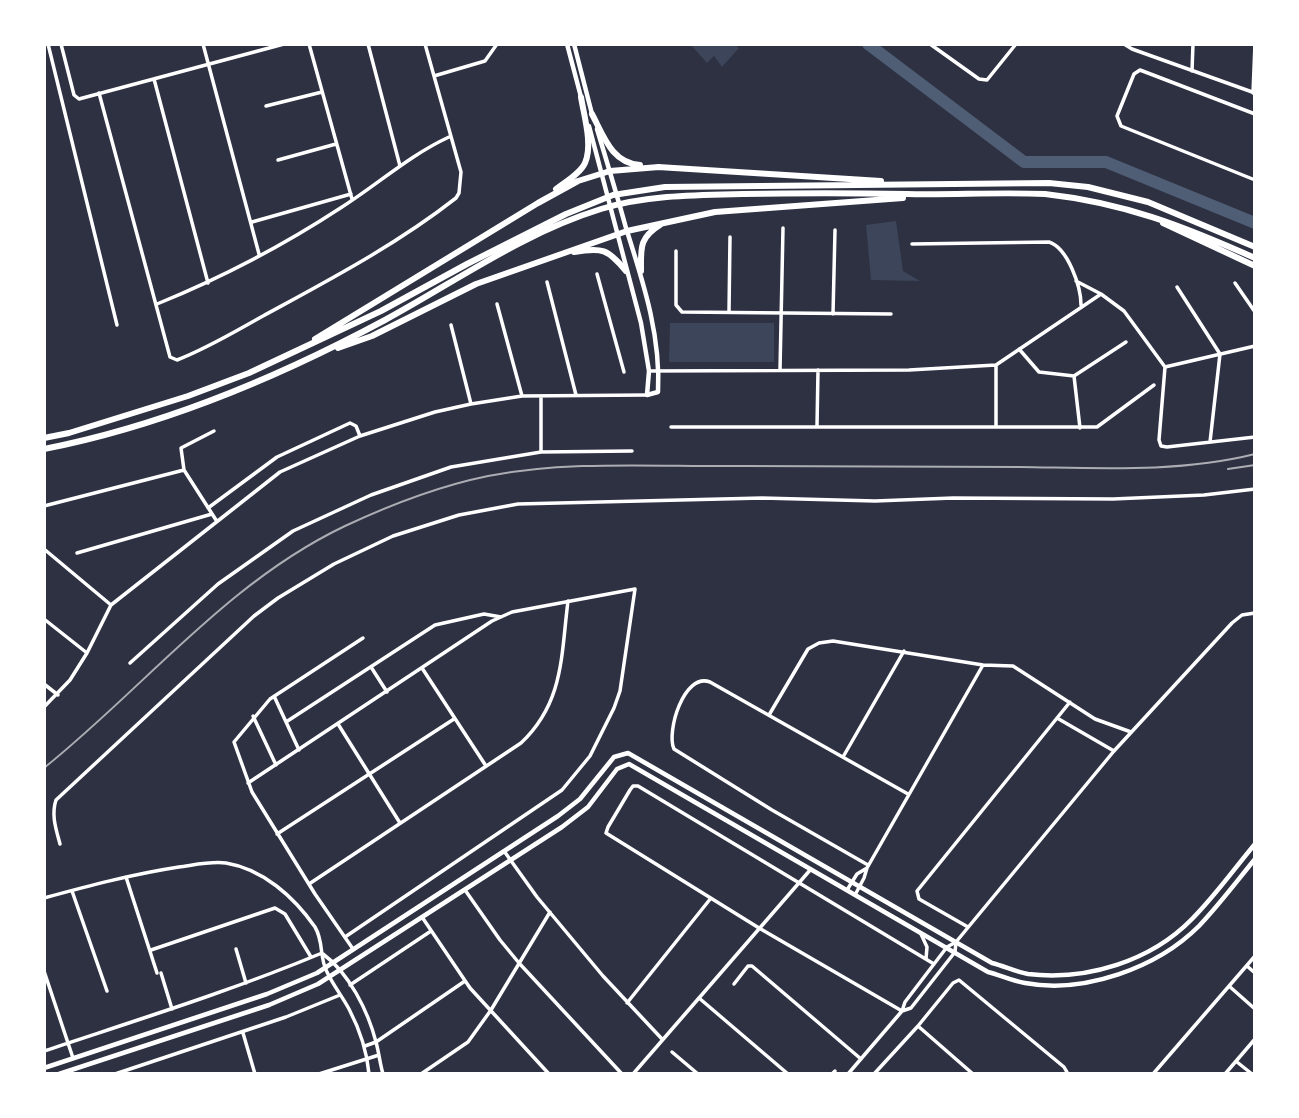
<!DOCTYPE html>
<html>
<head>
<meta charset="utf-8">
<style>
  body { margin:0 }
  #map { position:relative; width:1299px; height:1118px; overflow:hidden; background:#2d3142; font-family:"Archivo Narrow",sans-serif }
  canvas { display:block }
  .frame { position:absolute; inset:0; border:46px solid #fff; pointer-events:none }
</style>
</head>
<body>
<div id="map">
<canvas width="1299" height="1118"></canvas>
<div class="frame"></div>
</div>
<script>
const ctx = document.querySelector('canvas').getContext('2d');
ctx.lineJoin = 'round';
function fill(path, color) {
  ctx.fillStyle = color;
  ctx.fill(path, 'evenodd');
}
function trace(path, color, width, dash) {
  ctx.strokeStyle = color;
  ctx.lineWidth = width;
  ctx.lineCap = dash ? 'butt' : 'round';
  ctx.setLineDash(dash || []);
  ctx.stroke(path);
}
fill(new Path2D(`
  M690 44H734L739 48 722 67 714 56 707 63Z
  M896 221 903 271 920 281 871 280 866 225Z
  M670 323H774V362H669Z`), '#3c4559');
trace(new Path2D(`
  M868 44 1024 162H1106L1255 223`), '#4f5d75', 12);
trace(new Path2D(`
  M48 44 117 325
  M61 44 74 95 79 99 284 44
  M203 44 259 254
  M309 44 352 199
  M368 44 400 166
  M930 44 979 79 987 80 1016 44
  M1124 44 1132 49 1255 93
  M1192 71 1193 44
  M434 76 485 61 497 44
  M154 79 208 283
  M99 93 170 357 177 360C208 348 234 332 263 316 329 280 396 245 456 198L459 193 461 172 425 44
  M1253 93 1255 44
  M266 106 322 92
  M1255 114 1140 70 1134 74 1117 116 1121 126 1255 180
  M278 160 336 144
  M252 222 351 194
  M912 244 1049 242C1068 248 1081 287 1081 305
  M676 251V305L682 312 891 314
  M597 274 624 372
  M1076 281 1101 294 1124 311 1165 367 1159 440 1161 446 1167 447 1255 437
  M547 282 576 395
  M1235 283 1255 312
  M1177 287 1220 354 1210 442
  M157 304C221 278 284 245 342 207 378 184 410 155 449 137
  M497 304 522 396
  M729 312 730 237
  M833 314 835 230
  M451 325 471 404
  M1019 349 1039 372 1074 376 1126 342
  M1165 367 1255 346
  M780 370 783 228
  M649 371 909 370 996 365 1101 294
  M1074 376 1080 428
  M541 397V452
  M996 425V365
  M817 426 818 370
  M671 427H1097L1154 385
  M184 470 181 448 214 431
  M44 506 184 470 216 520
  M208 508 277 457 350 423 356 426 360 436
  M44 549 111 605
  M77 553 212 514
  M44 619 87 653
  M130 663 218 584 293 531 371 495 451 467 541 452 632 451
  M371 667 387 692
  M422 668 486 766
  M44 684 58 695
  M274 696 299 750
  M44 707 70 680 87 653 111 605 280 472 360 436 435 412 471 404 522 396 647 395
  M769 715 808 649 819 643 833 641 983 665 1013 666 1095 719 1131 732
  M253 716 276 765
  M1057 718 1114 751
  M286 722 435 625 484 614 501 617
  M338 724 400 823
  M843 757 904 651
  M248 783 492 621 512 612 635 589 620 691 614 708 590 756 562 790 345 937
  M277 834 454 719
  M60 844C56 829 51 815 56 800L254 616 278 598 334 564 393 536 459 515 518 504 762 498 875 501 953 498 1113 499 1204 495 1255 489
  M504 851 537 897 603 976 662 1039
  M868 865 772 810 674 749C666 732 684 672 710 682L908 794
  M867 868 983 665
  M126 877 157 973
  M309 884 521 743C564 702 561 656 568 601
  M465 890 500 940 519 963 622 1074
  M847 890 857 874 867 868 864 878 855 895
  M72 891 107 991
  M44 898C88 886 133 874 179 867 194 865 211 861 226 863 263 869 294 897 315 927 324 942 319 957 327 972 333 985 342 996 349 1009 360 1030 367 1051 369 1074
  M422 917 470 988 549 1074
  M968 927 919 899 917 891 1070 702
  M921 934 927 947 926 959
  M236 949 246 983
  M353 949 315 894 252 792 234 742 270 699 363 638
  M151 950 275 908 285 914 311 957
  M323 954C349 973 368 1011 376 1042 379 1053 380 1064 383 1074
  M1247 966 1255 973
  M44 971 73 1058
  M161 973 172 1009
  M734 984 748 966H752L861 1059
  M350 985 431 931
  M1229 986 1255 1009
  M699 998 788 1074
  M627 1003 711 898
  M902 1011 759 928 606 833 608 827 630 790 633 786H638L934 964
  M902 1011 911 1008 955 952 956 942
  M918 1026 973 1074
  M243 1033 255 1074
  M365 1046 376 1042 465 981
  M44 1051C137 1020 231 991 322 953
  M672 1052 698 1074
  M1237 1062 1252 1074
  M115 1074 286 1017 340 995
  M319 1074 379 1055
  M421 1074 468 1042 491 1010 550 912
  M633 1074 811 869
  M832 1074 835 1071
  M848 1074 902 1011 905 1002 947 947 956 942 1114 751 1232 623 1242 615 1255 613
  M874 1074 918 1026 953 983 959 980 1064 1067 1068 1074
  M1153 1074 1255 956
  M1225 1074 1255 1039`), '#fff', 3.5);
trace(new Path2D(`
  M567 44 581 97
  M574 44 592 114
  M589 126 641 323 649 371 647 395 658 392C661 335 643 282 626 228 617 195 607 162 597 129
  M44 1068 267 994 317 973 558 816 580 799 614 757 628 753 992 963C1004 966 1016 972 1028 974 1087 981 1151 961 1192 919 1215 896 1234 869 1255 844
  M59 1074 269 1005 318 984 562 827 588 807 617 769 629 764 988 972C1000 975 1012 981 1025 983 1084 994 1157 968 1199 926 1219 905 1237 881 1255 859`), '#fff', 4.5);
trace(new Path2D(`
  M592 114C604 137 612 163 640 165
  M658 167 881 181
  M556 189C565 182 580 174 585 163 593 145 584 116 581 97
  M1163 223 1255 266
  M574 252C602 247 608 249 626 271
  M641 271C641 248 639 238 660 225
  M315 339 538 203 578 181 610 171 659 167
  M338 348 372 336 476 284 627 231 715 212 903 198
  M44 438 69 433 188 396 249 373 381 311 467 264 566 214 613 195 665 187 1049 183 1088 187 1148 202 1255 247
  M44 449C162 426 279 377 385 320 455 282 523 233 601 209 647 195 696 195 743 194 798 193 852 193 907 194 953 195 999 192 1045 194 1125 203 1183 226 1255 258`), '#fff', 6);
trace(new Path2D(`
  M1228 469 1255 465
  M44 768C144 688 227 582 345 526 390 505 439 486 488 476 571 460 659 467 744 466 836 466 928 466 1020 467 1098 468 1179 473 1255 454`), '#abadb3', 2);
</script>
</body>
</html>
